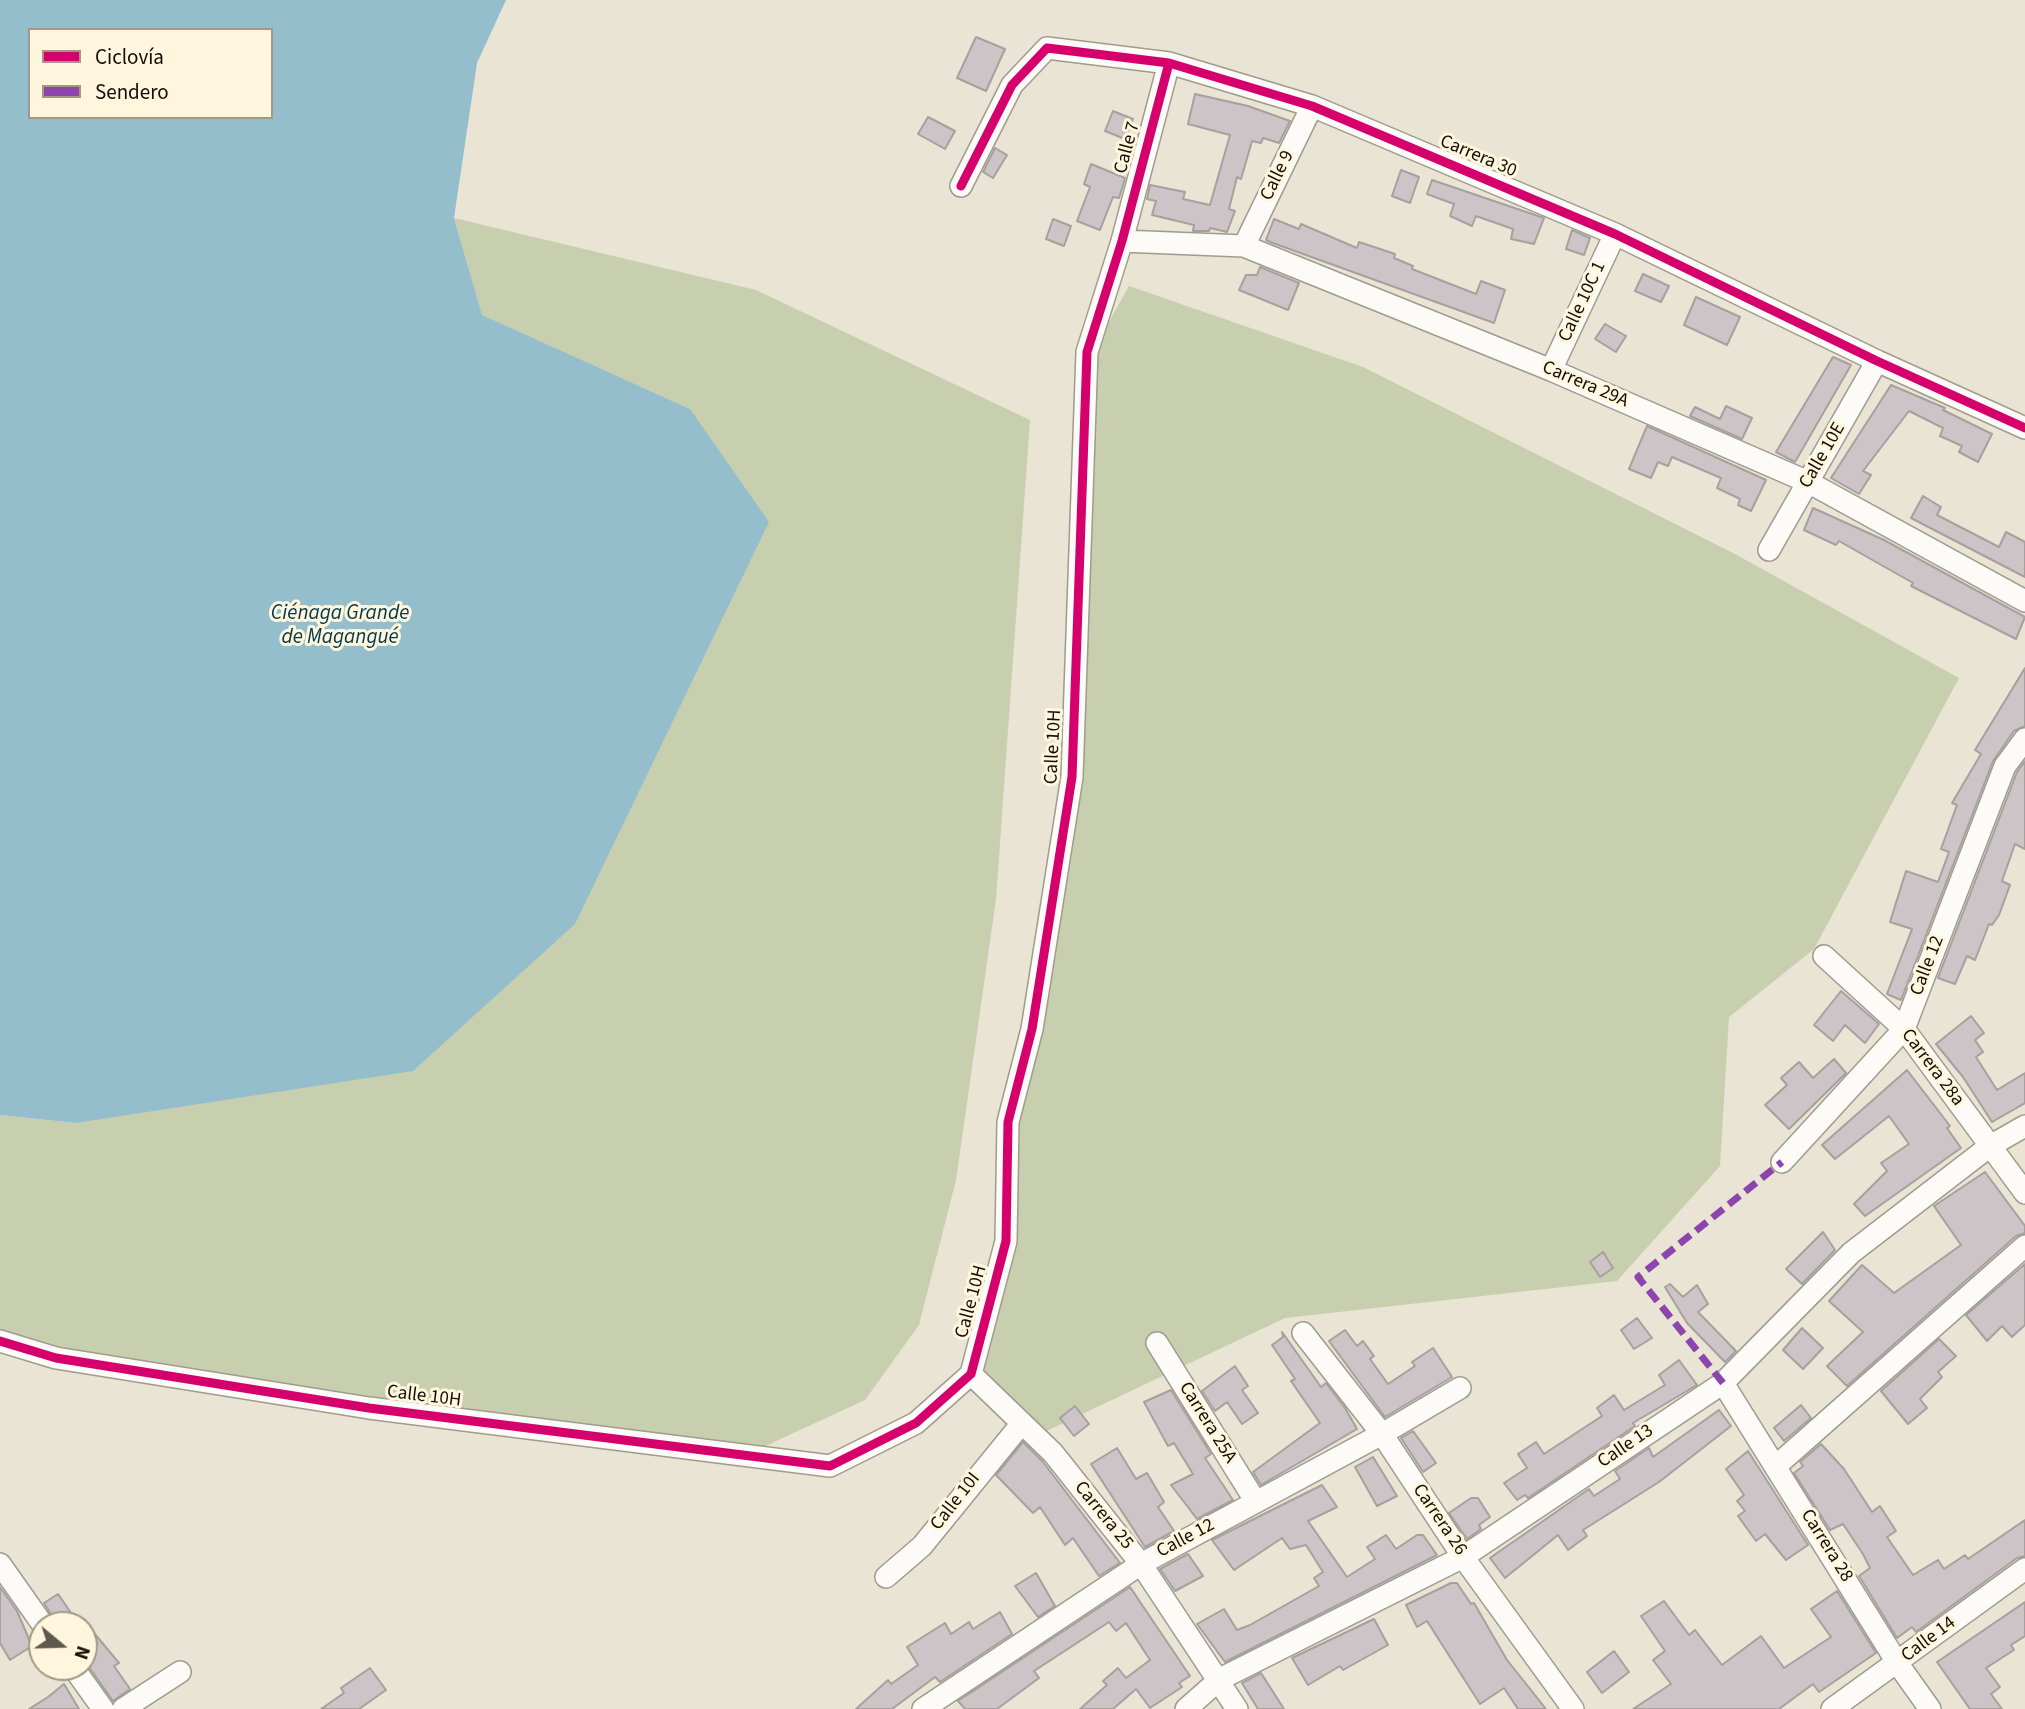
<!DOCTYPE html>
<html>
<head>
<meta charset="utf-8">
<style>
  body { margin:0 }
  #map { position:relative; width:2025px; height:1709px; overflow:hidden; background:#e9e4d3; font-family:"Source Sans 3",sans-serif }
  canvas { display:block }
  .legend { position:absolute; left:28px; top:28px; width:245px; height:91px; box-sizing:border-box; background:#fff6dd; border:2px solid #a09987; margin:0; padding:9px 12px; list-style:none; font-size:21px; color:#120e05 }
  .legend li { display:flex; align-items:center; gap:14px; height:35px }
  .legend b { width:35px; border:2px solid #a09987 }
  .north { position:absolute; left:28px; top:1611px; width:70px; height:70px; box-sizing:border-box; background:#fff6dd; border:2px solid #a09987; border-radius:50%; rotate:109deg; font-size:19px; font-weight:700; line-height:28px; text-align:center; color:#120e05 }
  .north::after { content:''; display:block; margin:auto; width:24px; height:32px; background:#5d594d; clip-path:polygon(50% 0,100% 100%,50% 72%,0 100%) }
</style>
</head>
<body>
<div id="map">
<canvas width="2025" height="1709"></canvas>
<ul class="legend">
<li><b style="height:9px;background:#d6006c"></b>Ciclovía</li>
<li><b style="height:9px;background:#8e44ad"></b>Sendero</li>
</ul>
<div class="north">N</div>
</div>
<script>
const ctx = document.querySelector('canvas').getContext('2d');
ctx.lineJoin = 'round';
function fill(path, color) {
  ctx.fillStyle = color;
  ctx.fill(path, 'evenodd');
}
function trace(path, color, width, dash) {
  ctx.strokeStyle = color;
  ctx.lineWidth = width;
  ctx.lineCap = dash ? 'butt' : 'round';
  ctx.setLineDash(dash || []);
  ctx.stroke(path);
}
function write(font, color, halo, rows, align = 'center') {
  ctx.font = font + ' "Source Sans 3",sans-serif';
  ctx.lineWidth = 6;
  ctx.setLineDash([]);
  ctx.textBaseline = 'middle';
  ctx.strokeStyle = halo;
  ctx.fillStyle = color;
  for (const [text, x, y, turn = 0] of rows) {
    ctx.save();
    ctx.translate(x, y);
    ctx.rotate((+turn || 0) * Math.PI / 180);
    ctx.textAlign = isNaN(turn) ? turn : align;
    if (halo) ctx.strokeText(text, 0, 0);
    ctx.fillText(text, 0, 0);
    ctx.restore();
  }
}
fill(new Path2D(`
  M454 218 756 290 1030 420 996 899 956 1180 919 1325 865 1400 759 1449 371 1399 59 1352 0 1335V1115L76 1123 690 409 482 316Z
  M1129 286 1363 367 1735 554 1959 678 1814 949 1729 1017 1720 1166 1617 1281 1285 1318 1038 1435 976 1373 1013 1122 1078 776 1091 354Z`), '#c8cfae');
fill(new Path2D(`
  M0 0H506L477 63 454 218 482 315 690 409 769 522 575 924 413 1071 76 1123 0 1115ZM30 30H271V117H30Z`), '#95becd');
const building = new Path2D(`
  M976 37 1005 49 986 91 957 78Z
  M1195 94 1248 106 1290 121 1279 143 1263 138 1261 143 1252 141 1241 179 1237 177 1229 209 1235 211 1227 232 1210 228 1209 231H1193L1194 225 1152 215 1156 201 1147 199 1150 185 1185 192 1183 199 1210 205 1230 135 1188 124Z
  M1113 111 1133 119 1125 139 1105 131Z
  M928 117 955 131 945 149 918 134Z
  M995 148 1007 155 993 178 983 172Z
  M1091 164 1125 178 1120 195 1119 198 1113 197 1100 230 1077 221 1090 187 1084 184Z
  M1401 170 1419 177 1410 203 1392 196Z
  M1432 180 1544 218 1534 244 1511 239 1513 229 1476 216 1472 226 1450 216 1454 204 1427 194Z
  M1053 219 1071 226 1064 246 1046 239Z
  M1274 219 1299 229 1301 224 1357 248 1359 242 1395 254 1394 258 1413 266 1412 269 1476 294 1481 281 1505 290 1494 323 1270 242 1266 240Z
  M1572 230 1590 238 1584 255 1566 249Z
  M1260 267 1299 283 1288 310 1239 290 1246 275H1257Z
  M1643 274 1669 286 1661 302 1635 291Z
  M1696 297 1740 317 1727 345 1684 325Z
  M1605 324 1626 336 1616 352 1595 339Z
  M1833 357 1851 365 1795 462 1776 452Z
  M1891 385 1945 408 1943 410 1992 434 1978 462 1959 452 1962 446 1940 436 1943 428 1909 411 1863 471 1871 475 1859 494 1831 478Z
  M1726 406 1752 418 1742 439 1690 416 1695 407 1720 419Z
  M1647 426 1766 480 1751 511 1738 505 1740 499 1717 488 1721 478 1672 457 1668 466 1658 462 1651 478 1629 469Z
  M1923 496 1941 507 1937 515 1999 547 2006 532 2025 542V577L1911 518Z
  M1813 508 1884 540 2025 617 2016 639 1911 586 1913 583 1839 541 1836 545 1804 530Z
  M2025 668V726L2014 731 1993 761 1901 1000 1887 994 1912 929 1890 922 1906 871 1938 882 1949 852 1941 849 1957 805 1952 803 1981 754 1975 750Z
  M2025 761V849L2015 844 2002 881 2010 885 1999 915 1992 925 1989 924 1975 960 1967 956 1955 984 1938 978 2017 772Z
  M1841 991 1879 1024 1865 1043 1845 1025 1833 1041 1814 1025Z
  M1971 1016 1984 1033 1975 1040 1983 1052 1976 1057 1997 1090 2025 1073V1103L1992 1122 1963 1077 1936 1044Z
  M1834 1059 1846 1073 1789 1129 1765 1105 1787 1085 1781 1078 1799 1062 1813 1078Z
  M1907 1070 1950 1126 1947 1128 1961 1148 1865 1216 1854 1204 1887 1171 1881 1163 1909 1144 1889 1116 1835 1159 1822 1145Z
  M1985 1172 2025 1226V1233L2016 1236 1847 1386 1827 1366 1863 1332 1829 1301 1862 1265 1894 1293 1961 1245 1934 1206Z
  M1823 1232 1835 1250 1802 1284 1786 1269Z
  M1603 1252 1613 1268 1600 1277 1590 1262Z
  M2025 1264V1325L2012 1337 2002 1326 1987 1341 1966 1315Z
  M1670 1284 1683 1297 1697 1285 1708 1304 1698 1312 1736 1351 1725 1362 1687 1323 1665 1287Z
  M1637 1318 1652 1338 1634 1349 1621 1330Z
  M1802 1328 1823 1348 1803 1369 1783 1350Z
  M1345 1330 1357 1346 1363 1341 1374 1356 1370 1359 1388 1384 1415 1366 1412 1362 1433 1348 1452 1377 1385 1417 1329 1341Z
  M1282 1332 1321 1387 1326 1383 1345 1408 1357 1429 1261 1485 1253 1472 1320 1423 1291 1381 1295 1379 1272 1345 1283 1337Z
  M1939 1339 1956 1356 1938 1372 1942 1377 1920 1399 1927 1408 1908 1424 1881 1391Z
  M1679 1360 1697 1385 1633 1423 1635 1426 1528 1498 1525 1495 1517 1500 1504 1483 1527 1468 1518 1454 1536 1442 1544 1454 1602 1416 1597 1408 1614 1395 1624 1410 1665 1385 1659 1375Z
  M1235 1366 1248 1386 1242 1390 1258 1413 1242 1424 1227 1402 1215 1411 1202 1391Z
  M1171 1390 1211 1454 1205 1458 1233 1500 1197 1519 1171 1485 1193 1474 1174 1443 1168 1446 1144 1402Z
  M1801 1405 1811 1418 1784 1441 1774 1428Z
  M1075 1406 1089 1424 1074 1436 1060 1418Z
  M1719 1410 1731 1426 1659 1482 1583 1530 1587 1536 1568 1550 1558 1535 1505 1578 1490 1558 1589 1489 1594 1496 1620 1479 1615 1471 1649 1448 1653 1457Z
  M1413 1431 1436 1463 1423 1472 1401 1438Z
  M1023 1442 1043 1462 1120 1563 1099 1576 1073 1538 1065 1545 1040 1507 1033 1513 996 1475Z
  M1821 1444 1844 1469 1872 1512 1880 1506 1896 1531 1887 1537 1913 1575 1938 1560 1944 1569 1965 1555 1968 1559 2025 1520V1556L2017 1558 1916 1632 1912 1627 1897 1638 1859 1576 1870 1568 1863 1554 1843 1524 1830 1530 1794 1473 1803 1466 1800 1462Z
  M1117 1448 1136 1479 1147 1473 1164 1502 1158 1507 1174 1531 1145 1547 1091 1464Z
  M1748 1451 1808 1545 1786 1560 1765 1534 1756 1541 1738 1516 1745 1511 1737 1501 1744 1495 1726 1469Z
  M1373 1457 1397 1496 1377 1506 1355 1467Z
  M1322 1485 1337 1507 1308 1521 1347 1577 1375 1559 1367 1547 1386 1535 1396 1549 1417 1535H1423L1437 1555 1225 1662 1197 1624 1224 1609 1237 1630 1250 1625 1319 1586 1314 1578 1323 1572 1306 1545 1290 1549 1282 1538 1234 1570 1212 1540Z
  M1471 1498H1478L1490 1517 1479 1525 1481 1529 1467 1539 1449 1513Z
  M1188 1554 1203 1576 1175 1591 1160 1569Z
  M1036 1573 1055 1606 1038 1617 1015 1586Z
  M1451 1583H1457L1471 1604 1474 1603 1507 1660 1546 1709H1518L1504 1688 1480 1704 1427 1621 1417 1627 1406 1605Z
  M0 1587 17 1611 32 1646 10 1660 0 1643Z
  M1130 1587 1190 1676 1179 1683 1182 1687 1150 1708 1136 1689 1113 1709H1080L1107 1685 1103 1681 1118 1668 1126 1678 1150 1660 1126 1623 1116 1631 1109 1622 1034 1671 1039 1678 997 1709H965L958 1701Z
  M1837 1591 1876 1653 1819 1692 1813 1684 1779 1709H1633L1671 1684 1653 1660 1665 1651 1641 1616 1664 1601 1689 1635 1695 1630 1722 1665 1761 1636 1784 1668 1831 1637 1811 1609Z
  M58 1594 67 1607 79 1625H59L54 1619 44 1603Z
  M2025 1602V1636L2011 1645 2014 1650 1986 1668 2000 1687 1991 1694 2002 1709H1970L1937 1662Z
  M1000 1612 1012 1634 940 1682 935 1677 892 1709H856L888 1680 891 1684 918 1665 907 1647 945 1623 951 1634 969 1622 973 1629Z
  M1374 1619 1388 1645 1343 1670 1340 1666 1308 1685 1292 1658Z
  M84 1621 119 1663 114 1666 130 1689 113 1701 84 1660Z
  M1614 1651 1629 1672 1602 1693 1587 1672Z
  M370 1668 386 1690 359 1709H321L344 1693 341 1688Z
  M1261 1673 1284 1709H1258L1242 1683Z
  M64 1684 79 1709H29L48 1697Z`);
fill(building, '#ccc4c6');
trace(building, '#a6a09e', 2);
const minor = new Path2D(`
  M961 186 1012 85 1047 48 1169 63 1312 106 1615 234 1877 361 2025 428
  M1122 241 1244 246 1551 370 1808 482 2025 601
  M1244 246 1312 106
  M1551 370 1615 234
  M1769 550 1877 361
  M1824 956 1904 1029 2025 1193
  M1782 1162 1904 1029 2005 766 2025 739
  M1303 1333 1382 1434 1463 1557 1573 1709
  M0 1341 56 1358 369 1408 830 1466 916 1423 971 1374 1006 1241 1008 1122 1032 1029 1072 777 1087 352 1122 241 1169 63
  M1157 1343 1256 1502
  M971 1374 1053 1453 1141 1564 1237 1709
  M1723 1383 1898 1664 1930 1709
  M1776 1466 2025 1246
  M0 1564 43 1625
  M886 1577 922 1546 1022 1423
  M73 1667 103 1709
  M123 1709 180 1672
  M923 1709 1141 1564 1382 1434 1460 1388
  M1186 1709 1220 1679 1463 1557 1723 1383 1851 1253 1990 1146 2025 1126
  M1832 1709 2025 1569`);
trace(minor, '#9f9b8e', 24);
trace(minor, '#fcfbf8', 21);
trace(new Path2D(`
  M1723 1383 1638 1277 1782 1162`), '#8e44ad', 7, [14, 7]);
trace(new Path2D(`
  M961 186 1012 85 1047 48 1169 63 1312 106 1615 234 1877 361 2025 428
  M0 1341 56 1358 369 1408 830 1466 916 1423 971 1374 1006 1241 1008 1122 1032 1029 1072 777 1087 352 1122 241 1169 63`), '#d6006c', 9);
write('19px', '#120e05', '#fff6dd', [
  ["Calle 7",1128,148,-75],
  ["Carrera 30",1478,157,23],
  ["Calle 9",1278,176,-64],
  ["Calle 10C 1",1583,302,-65],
  ["Carrera 29A",1585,385,23],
  ["Calle 10E",1823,456,-60],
  ["Calle 10H",1054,747,-87],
  ["Calle 12",1928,966,-69],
  ["Carrera 28a",1932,1068,53],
  ["Calle 10H",972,1302,-75],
  ["Calle 10H",424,1397,7],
  ["Carrera 25A",1207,1423,58],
  ["Calle 13",1626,1447,-34],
  ["Calle 10I",956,1502,-52],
  ["Carrera 25",1103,1516,51],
  ["Carrera 26",1439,1520,56],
  ["Calle 12",1186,1539,-28],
  ["Carrera 28",1826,1546,58],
  ["Calle 14",1929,1640,-37]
]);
write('italic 21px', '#00384c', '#fff6dd', [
  ["Ciénaga Grande",340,614],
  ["de Magangué",340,638]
]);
</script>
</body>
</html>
